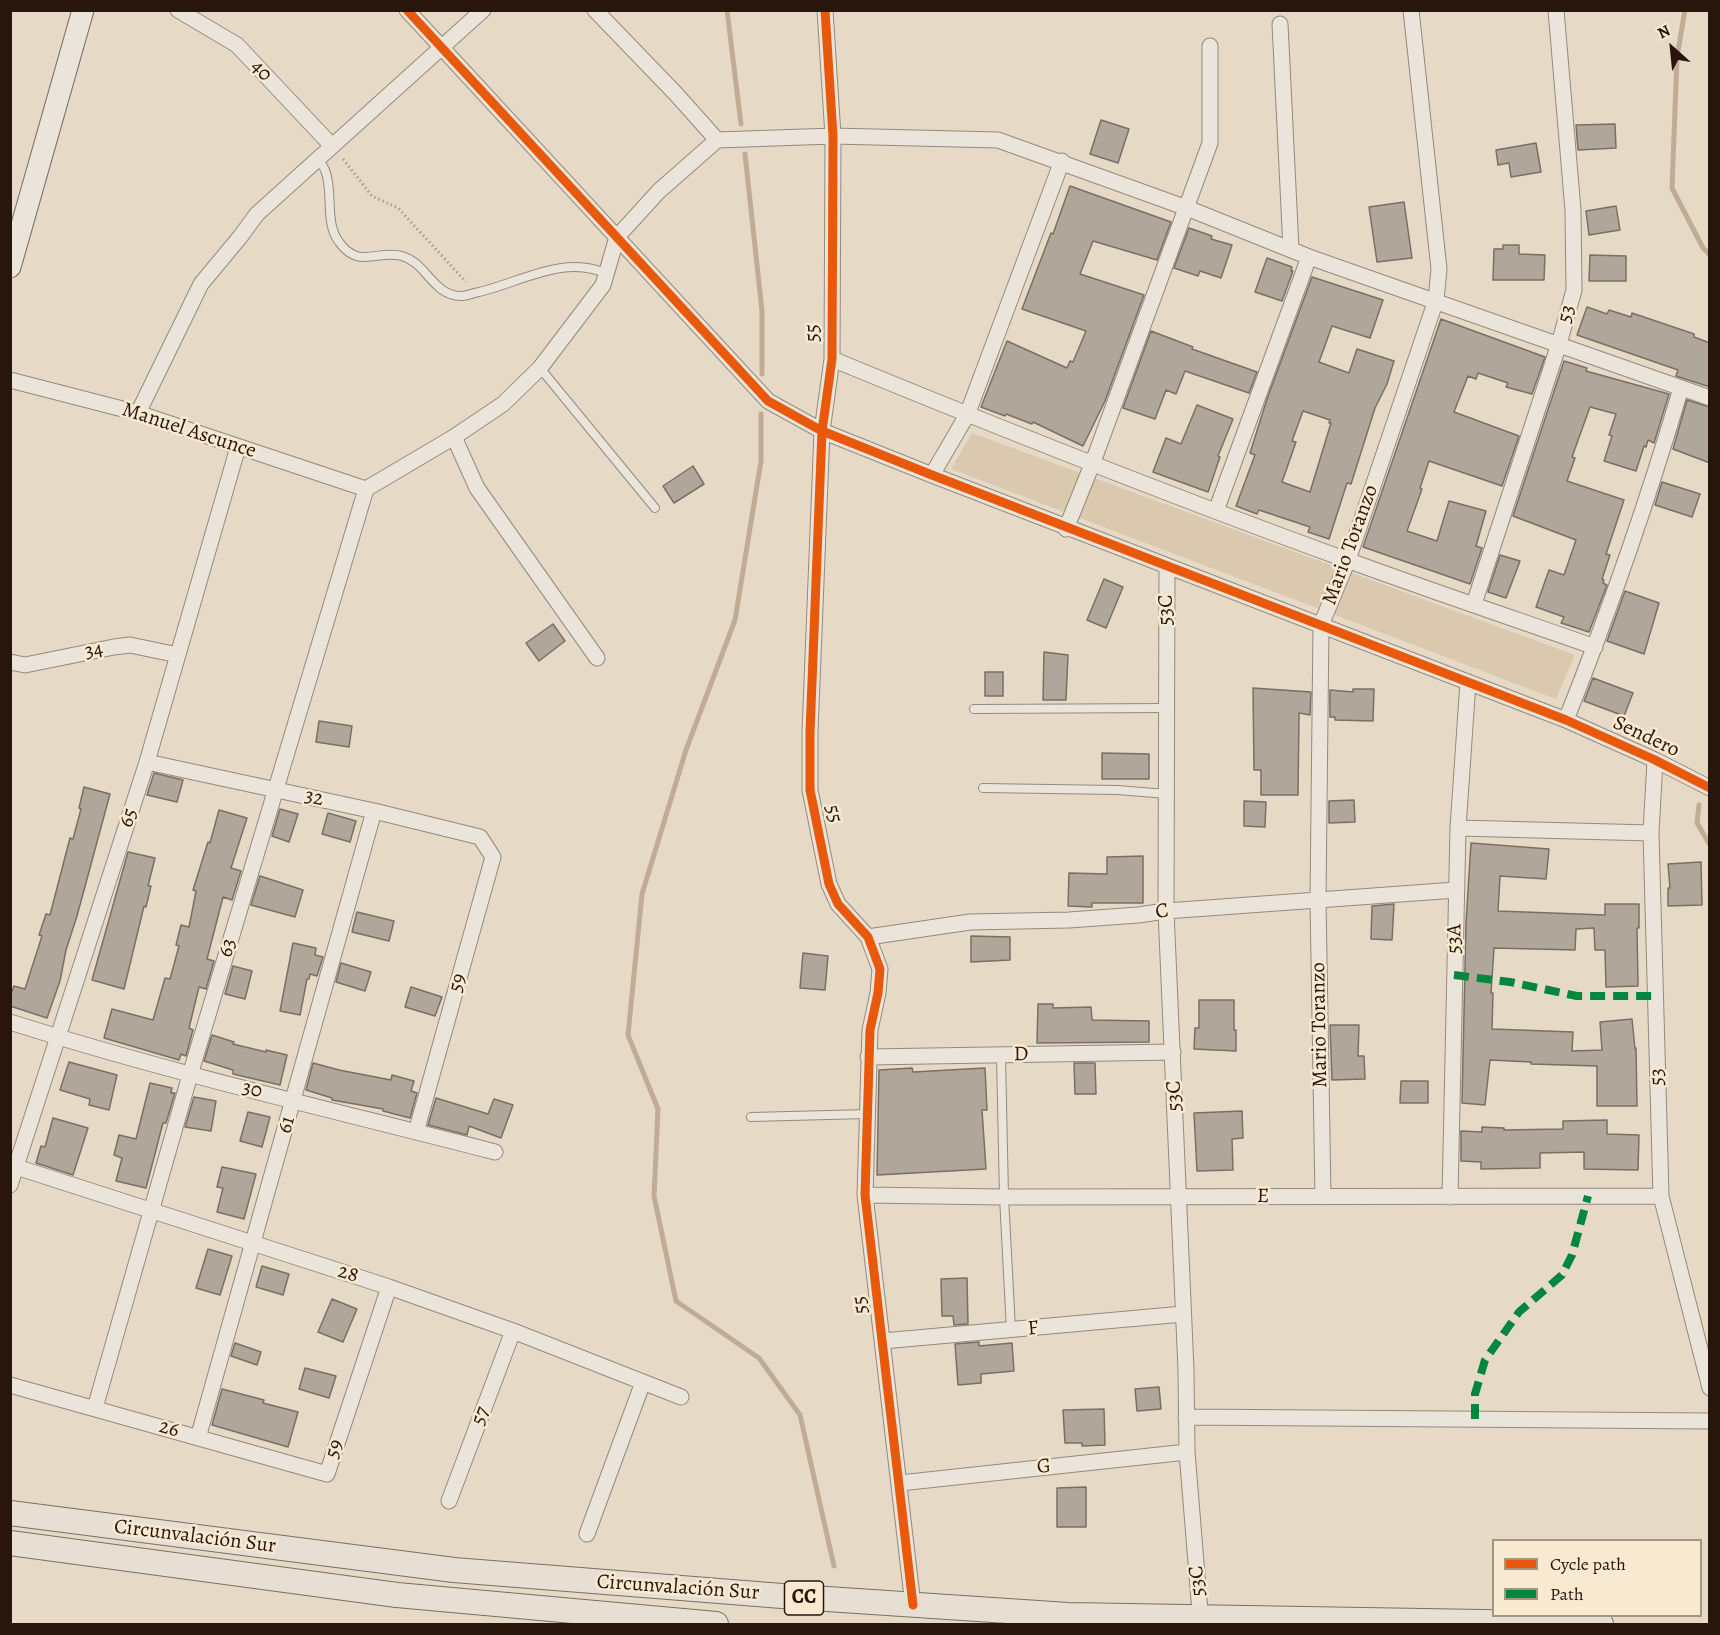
<!DOCTYPE html>
<html>
<head>
<meta charset="utf-8">
<style>
  body { margin:0 }
  #map { position:relative; width:1720px; height:1635px; overflow:hidden; background:#e6dac6; font-family:Alegreya,serif }
  canvas { display:block }
  .frame { position:absolute; inset:0; border:12px solid #28150c; pointer-events:none }
  .legend { position:absolute; left:1492px; top:1539px; width:210px; height:78px; box-sizing:border-box; background:#f8e9d1; border:2px solid #a59482; margin:0; padding:8px 10px; list-style:none; font-size:18px; color:#28150c }
  .legend li { display:flex; align-items:center; gap:12px; height:30px }
  .legend b { width:30px; border:2px solid #a59482 }
  .north { position:absolute; left:1642px; top:18px; width:60px; height:60px; -webkit-text-stroke:4px #f8e9d1; paint-order:stroke; rotate:333deg; font-size:16px; font-weight:700; line-height:24px; text-align:center; color:#28150c }
  .north::after { content:''; display:block; margin:auto; width:21px; height:27px; background:#28150c; clip-path:polygon(50% 0,100% 100%,50% 72%,0 100%) }
</style>
</head>
<body>
<div id="map">
<canvas width="1720" height="1635"></canvas>
<div class="frame"></div>
<ul class="legend">
<li><b style="height:8px;background:#e8590c"></b>Cycle path</li>
<li><b style="height:8px;background:#00873e"></b>Path</li>
</ul>
<div class="north">N</div>
</div>
<script>
const ctx = document.querySelector('canvas').getContext('2d');
ctx.lineJoin = 'round';
function fill(path, color) {
  ctx.fillStyle = color;
  ctx.fill(path, 'evenodd');
}
function trace(path, color, width, dash) {
  ctx.strokeStyle = color;
  ctx.lineWidth = width;
  ctx.lineCap = dash ? 'butt' : 'round';
  ctx.setLineDash(dash || []);
  ctx.stroke(path);
}
function write(font, color, halo, rows, align = 'center') {
  ctx.font = font + ' Alegreya,serif';
  ctx.lineWidth = 5;
  ctx.setLineDash([]);
  ctx.textBaseline = 'middle';
  ctx.strokeStyle = halo;
  ctx.fillStyle = color;
  for (const [text, x, y, turn = 0] of rows) {
    ctx.save();
    ctx.translate(x, y);
    ctx.rotate((+turn || 0) * Math.PI / 180);
    ctx.textAlign = isNaN(turn) ? turn : align;
    if (halo) ctx.strokeText(text, 0, 0);
    ctx.fillText(text, 0, 0);
    ctx.restore();
  }
}
fill(new Path2D(`
  M972 433 1575 655 1556 699 951 469Z`), '#dac9ae');
trace(new Path2D(`
  M727 10 741 124
  M1685 10 1677 57 1672 188 1703 248 1710 255
  M745 154 762 311V374
  M761 414V461L735 620 686 750 642 894 628 1035 658 1109 654 1196 676 1301 759 1358 800 1415 834 1566
  M1699 805 1697 823 1710 845`), '#c0ac94', 5);
const building = new Path2D(`
  M1101 120 1129 129 1118 163 1090 154Z
  M1615 124 1616 148 1578 150 1576 125Z
  M1536 143 1541 172 1511 177 1509 163 1498 165 1496 150Z
  M1070 186 1171 222 1157 260 1093 241 1080 274 1144 295 1105 401 1083 446 1033 422 1032 424 1006 414 1005 416 981 407 1007 341 1067 368 1070 361 1073 362 1086 331 1022 309 1051 233 1053 234Z
  M1404 202 1412 258 1377 262 1369 207Z
  M1616 206 1620 230 1589 235 1586 211Z
  M1189 228 1212 236 1211 239 1232 245 1221 278 1200 271 1198 276 1174 268Z
  M1503 245H1519V254L1545 255 1544 280H1493L1494 249H1503Z
  M1590 255 1626 256V281H1589Z
  M1267 258 1292 267 1291 271H1293L1282 301 1255 292Z
  M1312 277 1383 300 1370 338 1332 326 1319 362 1349 373 1357 349 1394 361 1387 384 1375 408 1351 484 1347 483 1329 539 1308 532 1310 527 1259 510 1257 514 1236 506 1255 455 1250 453 1267 399ZM1303 411 1330 420 1329 423H1331L1310 492 1282 482 1296 442 1292 441Z
  M1587 307 1607 314 1609 310 1631 317 1632 313 1694 334V337L1710 343V387L1676 376 1678 370 1577 335Z
  M1441 319 1545 357 1532 394 1506 387 1508 383 1478 373 1476 379 1468 376 1454 412 1519 436 1502 486 1429 461 1420 488 1422 489 1407 531 1437 541 1449 501 1486 511 1476 546 1482 548 1470 584 1363 547Z
  M1151 331 1193 347 1192 349 1257 372 1249 393 1185 371 1176 394 1166 390 1155 419 1123 408Z
  M1564 361 1587 368 1586 371 1669 394 1654 443 1648 440 1646 447 1644 446 1636 471 1604 461 1612 436 1609 435 1616 414 1590 407 1572 457 1575 458 1567 481 1624 500 1606 554 1610 555 1602 579 1604 580 1603 583 1607 585 1589 632 1561 623 1564 617 1536 607 1549 570 1564 575 1576 540 1513 516Z
  M1687 400 1710 407V463L1673 449Z
  M1197 405 1233 419 1218 456 1220 457 1208 492 1153 472 1166 438 1181 444Z
  M693 466 704 484 674 503 663 486Z
  M1662 482 1700 494 1692 517 1655 505Z
  M1500 555 1520 561 1506 598 1488 592Z
  M1104 579 1123 587 1106 628 1087 620Z
  M1625 591 1659 603 1644 654 1607 641Z
  M553 624 565 641 539 661 526 643Z
  M1044 652 1068 655 1066 700H1043Z
  M985 672H1003V696H985Z
  M1593 678 1633 693 1624 716 1584 701Z
  M1253 688 1311 692 1310 715 1299 713 1298 795H1261V770H1254Z
  M1353 689H1374L1373 721 1335 720V717H1330V690L1353 692Z
  M319 721 352 726 349 747 316 742Z
  M1102 753 1149 754V779H1102Z
  M154 773 183 780 177 802 147 795Z
  M84 787 110 794 77 916 66 950 60 981 47 1018 10 1006V997L14 986 25 989 42 936 39 935 46 914 50 915 70 838 73 839 81 809 79 808Z
  M1354 800 1355 822 1329 823V801Z
  M1244 801 1266 802 1265 827 1244 826Z
  M280 809 298 814 289 842 272 836Z
  M219 810 247 818 231 868 241 871 232 900 223 897 207 959 214 961 206 989 199 987 189 1028 193 1030 186 1056 181 1054 179 1060 104 1038 112 1009 153 1020 165 978 170 979 179 946 176 945 181 925 189 927 196 891 193 890 208 842 210 843Z
  M328 813 356 821 350 842 322 834Z
  M1471 843 1549 849 1546 879 1500 876 1498 911 1605 915V904H1639V928H1637L1638 986 1606 987 1605 950H1595L1594 928 1576 929 1575 950 1494 948 1491 993H1493L1492 1029 1573 1032 1572 1051 1602 1050 1600 1022 1632 1019 1635 1049 1636 1048 1637 1106H1597V1066L1531 1064V1062L1490 1060 1485 1105 1462 1103 1466 923Z
  M128 852 155 858 148 886H151L146 907 144 906 124 989 92 980Z
  M1143 856V903H1092V907L1068 906 1069 873 1107 874V857Z
  M1701 862 1702 905 1668 906V888H1670L1668 864Z
  M260 876 303 890 295 917 251 905Z
  M1394 904 1392 940 1371 939 1372 906Z
  M357 912 394 921 389 941 352 932Z
  M971 936 1010 937V960L971 962Z
  M293 943 316 948 315 955 323 957 317 976 310 974 309 979H307L300 1015 280 1011Z
  M803 953 828 956 825 990 800 988Z
  M341 963 371 972 365 991 336 982Z
  M233 966 252 971 245 999 225 994Z
  M411 987 442 997 435 1016 405 1007Z
  M1199 1000H1234V1030H1236V1051L1194 1049 1195 1028H1199Z
  M1038 1004H1053V1008L1091 1007 1092 1020 1149 1021V1042L1037 1043Z
  M1330 1025H1359L1358 1056H1364L1365 1079 1332 1080Z
  M212 1035 234 1042 233 1044 266 1052V1050L287 1055 280 1085 233 1074V1070L204 1061Z
  M69 1062 117 1075 109 1110 89 1105 90 1099 60 1090Z
  M313 1063 339 1070 391 1080 392 1075 414 1081 411 1091 417 1093 410 1118 383 1111V1109L332 1100V1098L306 1090Z
  M1074 1063H1095L1096 1094H1075Z
  M912 1068 913 1072 985 1068 987 1110H982L986 1169 877 1175 879 1070Z
  M1401 1081H1428V1103H1400Z
  M150 1083 172 1088 171 1093H175L166 1123H163L146 1188 116 1181 122 1158 114 1155 119 1135 136 1139Z
  M194 1097 216 1101 211 1131 185 1127Z
  M436 1098 488 1114 494 1099 513 1105 501 1138 469 1126 467 1135 428 1125Z
  M1242 1111 1243 1138 1232 1139 1233 1170 1197 1171 1194 1113Z
  M248 1112 270 1117 262 1147 240 1141Z
  M53 1118 88 1128 73 1175 36 1163 41 1146 45 1147Z
  M1607 1120V1134L1639 1135 1638 1170 1584 1169V1152L1540 1153V1168L1481 1169V1162L1461 1161V1131L1482 1132V1127L1504 1128V1130L1563 1129V1121Z
  M222 1167 256 1174 244 1219 217 1212 223 1188 217 1187Z
  M208 1249 232 1256 220 1295 196 1288Z
  M262 1266 289 1274 283 1295 256 1287Z
  M967 1278 968 1324 954 1325 953 1316H942L941 1279Z
  M332 1299 357 1309 343 1342 318 1332Z
  M979 1342V1346L1012 1343 1014 1371 981 1374V1383L958 1385 955 1344Z
  M235 1343 261 1352 257 1365 231 1356Z
  M305 1368 336 1376 329 1398 299 1389Z
  M1159 1387 1161 1409 1137 1411 1135 1389Z
  M222 1389 264 1400 263 1403 298 1412 288 1447 212 1425Z
  M1104 1409 1105 1445 1082 1446V1443H1065L1063 1410Z
  M1086 1487V1527H1057V1488Z`);
fill(building, '#b0a699');
trace(building, '#796f65', 1.5);
const service = new Path2D(`
  M318 159C320 162 323 166 325 170 334 192 324 222 339 242 359 270 378 249 402 256 427 263 433 296 461 296 467 296 473 293 479 292 521 282 565 254 607 274
  M540 368 655 508
  M974 709 1168 708
  M983 788 1117 790 1167 794
  M1001 1056 1004 1197 1011 1330
  M751 1117 867 1114`);
const minor = new Path2D(`
  M178 10 237 45 332 146
  M407 10 768 401 822 431 932 475 1566 720 1655 760 1710 788
  M595 10 676 94 717 140
  M825 10 833 136 832 359 822 431 810 732V790L829 884 838 904 868 937 880 969 878 993 870 1030 865 1195 913 1605
  M1280 24 1291 249
  M832 359C1002 429 1174 497 1347 560 1429 590 1512 618 1595 647
  M10 380 138 413 366 489
  M138 413 201 284 240 237 257 214 483 10
  M454 437 477 488 597 658
  M932 475 967 415 1062 161
  M366 489 454 437 503 404 540 368 603 285 617 237 659 191 717 140 833 136 998 140 1187 208 1309 257 1710 398
  M1216 511 1309 257
  M1066 529 1093 462 1210 143V46
  M1167 567 1166 911 1186 1370 1187 1452 1201 1624
  M1474 604 1559 344 1574 290 1573 210 1556 10
  M10 662 25 665 114 647 130 645 178 655
  M1566 720C1609 612 1648 500 1681 388
  M1655 760 1651 833 1661 1196 1710 1388
  M147 762 374 811 480 837 493 857 416 1132
  M1458 828 1651 833
  M868 937 970 922 1069 920 1138 915 1166 911 1456 890
  M10 1022C170 1073 333 1110 495 1152
  M868 1057 1173 1052
  M10 1165 389 1287 513 1331 681 1397
  M10 1185 147 762 238 447
  M865 1195 1004 1197 1661 1196
  M1323 1197 1318 899 1321 625 1348 560 1436 300 1439 269 1411 10
  M1450 1197 1458 828 1468 682
  M883 1341 1183 1314
  M10 1385 327 1474 389 1287
  M95 1408 190 1075 366 489
  M1186 1417 1710 1421
  M198 1438 374 811
  M900 1483 1187 1452
  M449 1501 513 1331
  M587 1534 643 1382`);
const secondary = new Path2D(`
  M10 267 83 10`);
const trunk = new Path2D(`
  M10 1513 454 1570 782 1596 1068 1615 1601 1624
  M10 1543 397 1595 716 1624`);
trace(service, '#938a7e', 10);
trace(minor, '#938a7e', 17);
trace(secondary, '#796f65', 23);
trace(trunk, '#796f65', 26);
trace(new Path2D(`
  M343 159 372 196 398 208 466 282`), '#a59e96', 3, [1.5, 3]);
trace(service, '#eae4da', 8);
trace(minor, '#eae4da', 15);
trace(secondary, '#eae4da', 21);
trace(trunk, '#e7dfd4', 24);
trace(new Path2D(`
  M1454 975 1510 982 1577 996H1656
  M1475 1419V1394L1485 1360 1519 1312 1562 1275 1572 1255 1588 1196`), '#00873e', 8, [15, 8]);
trace(new Path2D(`
  M407 10 768 401 822 431 932 475 1566 720 1655 760 1710 788
  M825 10 833 136 832 359 822 431 810 732V790L829 884 838 904 868 937 880 969 878 993 870 1030 865 1195 913 1605`), '#e8590c', 9);
for (const [x, y, w] of [
  [804,1598,39]
]) {
  const box = new Path2D();
  box.roundRect(x - w / 2, y - 17, w, 34, 4.5);
  ctx.fillStyle = '#f8e9d1';
  ctx.fill(box);
  trace(box, '#28150c', 1.5);
}
write('bold 20px', '#28150c', null, [
  ["CC",804,1598]
]);
write('21px', '#28150c', '#f8e9d1', [
  ["40",261,71,47],
  ["53",1567,314,-74],
  ["55",814,333,-90],
  ["Manuel Ascunce",189,431,18],
  ["Mario Toranzo",1351,545,-70],
  ["53C",1167,610,-90],
  ["34",94,651,-11],
  ["Sendero",1646,737,25],
  ["32",314,798,13],
  ["55",833,814,78],
  ["65",129,818,-72],
  ["C",1162,912,-8],
  ["53A",1455,939,-89],
  ["63",228,948,-74],
  ["59",458,983,-74],
  ["Mario Toranzo",1320,1025,-91],
  ["D",1021,1055,-1],
  ["53",1658,1077,-91],
  ["30",252,1090,13],
  ["53C",1175,1096,-92],
  ["61",287,1125,-74],
  ["E",1263,1197,1],
  ["28",348,1274,17],
  ["55",861,1305,-97],
  ["F",1033,1329,-6],
  ["57",481,1416,-70],
  ["26",169,1429,16],
  ["59",335,1449,-71],
  ["G",1044,1467,-6],
  ["Circunvalación Sur",195,1537,7],
  ["53C",1198,1581,-95],
  ["Circunvalación Sur",678,1588,4]
]);
</script>
</body>
</html>
